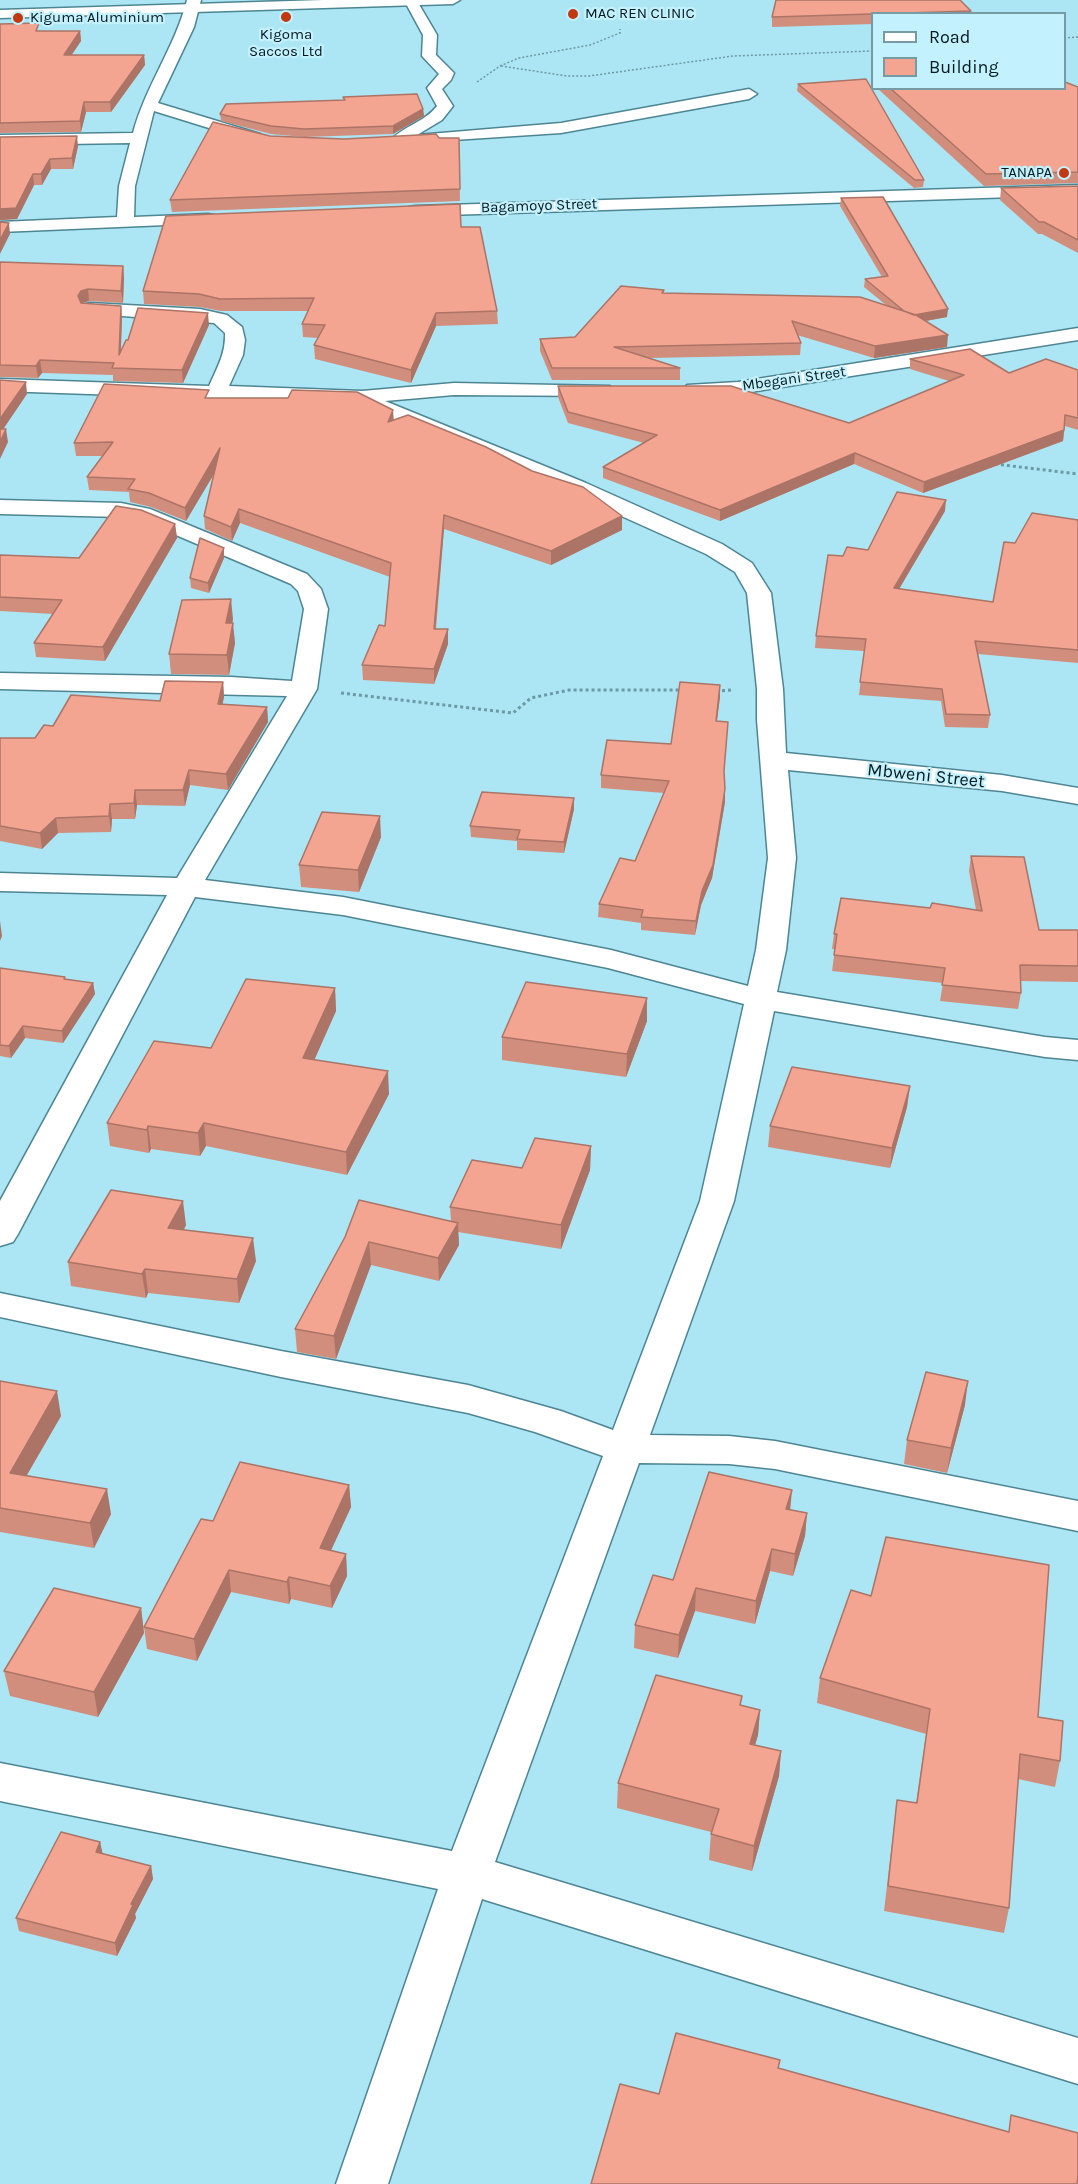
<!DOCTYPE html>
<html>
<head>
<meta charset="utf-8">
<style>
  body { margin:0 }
  #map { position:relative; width:1078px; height:2184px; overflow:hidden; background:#ace6f5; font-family:Karla,sans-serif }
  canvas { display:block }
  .legend { position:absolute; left:871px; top:12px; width:195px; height:78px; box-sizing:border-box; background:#c3f1fd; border:2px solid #769ba4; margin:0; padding:8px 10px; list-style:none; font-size:18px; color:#03191f }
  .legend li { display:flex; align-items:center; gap:12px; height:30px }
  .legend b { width:30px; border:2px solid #769ba4 }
</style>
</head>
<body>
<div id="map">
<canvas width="1078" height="2184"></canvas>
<ul class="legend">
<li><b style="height:8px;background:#fff"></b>Road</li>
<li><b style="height:16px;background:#f4a591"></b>Building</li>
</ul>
</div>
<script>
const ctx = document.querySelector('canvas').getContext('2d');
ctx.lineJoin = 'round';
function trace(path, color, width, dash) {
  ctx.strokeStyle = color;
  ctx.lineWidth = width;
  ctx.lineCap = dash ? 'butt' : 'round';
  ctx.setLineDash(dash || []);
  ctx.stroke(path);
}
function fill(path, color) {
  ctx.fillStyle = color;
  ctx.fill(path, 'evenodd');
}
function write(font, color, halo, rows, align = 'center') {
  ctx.font = font + ' Karla,sans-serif';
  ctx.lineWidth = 4.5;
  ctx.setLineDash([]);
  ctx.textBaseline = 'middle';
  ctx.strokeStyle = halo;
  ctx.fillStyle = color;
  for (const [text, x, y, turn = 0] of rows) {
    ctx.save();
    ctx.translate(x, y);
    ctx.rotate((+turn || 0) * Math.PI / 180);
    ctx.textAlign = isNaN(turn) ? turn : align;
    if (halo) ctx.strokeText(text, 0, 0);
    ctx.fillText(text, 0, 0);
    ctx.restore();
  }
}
const minor = new Path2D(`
  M187 0H201L194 27 158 103 260 134 262 137 254 142 154 111 135 186 134 217 208 214 214 215 217 219 214 223 0 232V222L117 217 119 186 130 143 0 145V135L133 133C145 87 175 47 187 0Z
  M404 0 417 1 437 35 436 55 454 73 451 80 442 89 453 106 442 120 417 135 561 123 749 89 757 94 749 99 561 133 392 144 390 141C403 126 425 122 437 106L427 88 439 74 422 56 423 35Z
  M1078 185V195L415 216 409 215 406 211 409 207 415 206Z
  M90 303 200 309 227 315 242 327 245 340 243 355 229 386 362 391 454 383 610 386 613 390 610 394 603 396 454 395 385 401 586 483 722 544 752 563 771 593 783 689 786 753 1002 775 1078 788V804L1002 791 788 770 796 858 786 950 777 992 1045 1037 1078 1040V1060L1045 1057 774 1011 734 1201 650 1435 729 1436 775 1441 1078 1501V1531L775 1469 729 1464 639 1463 495 1862 1078 2038V2084L482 1899 388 2184H336L438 1889 0 1801V1763L452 1851 603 1456 535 1432 468 1413 281 1377 0 1317V1293L281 1351 468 1385 561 1411 613 1430 700 1201 744 1004 608 968 343 915 195 897 18 1234 13 1242 0 1246V1201L167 895 0 891V873L177 878 287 696 0 689V673L231 677 292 681 304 609 298 591 291 584 143 521 121 517 0 514V500L121 503 150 509 307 574 321 589 328 609 317 689 205 880 343 897 611 950 748 986 756 950 768 858 757 720V689L747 593 735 572 706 554 570 493 379 414 358 403 0 391V379L209 386C217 368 226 353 225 333L214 323 83 313 81 309 83 305Z
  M1078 328V340L738 394 687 393 684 389 687 385 738 382Z`);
const major = new Path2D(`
  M323 0H460L453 4 0 18V10Z`);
trace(minor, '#4d8592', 3);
trace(major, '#4d8592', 3);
trace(new Path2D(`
  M1064 38 1078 37
  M501 66 567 76H589L733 56 872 51
  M477 82 500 66 519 58 590 45 620 33V29`), '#6c99a4', 1.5, [2, 2]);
trace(new Path2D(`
  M995 464 1078 474
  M716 691 733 690
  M341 693 513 713 531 698 569 690H682`), '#6c99a4', 3, [3, 3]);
fill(minor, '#fff');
fill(major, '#fff');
fill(new Path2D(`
  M776 0H960L971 11V14H873V24L772 27V17Z
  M0 24 40 31H80L81 41 71 55H144L145 65 111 112H86L81 132 0 133Z
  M798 84 924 180 923 187 914 188 797 91Z
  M1078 87V183L984 186 877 88H1065Z
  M343 97 423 109 424 116 393 134 304 137 271 134 221 121 220 114 344 100Z
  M270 136 344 139 459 138 460 201 172 212 170 200Z
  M0 137 78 146 73 169H51L42 185H34L17 219 0 220Z
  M1078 186V253L1042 234H1038L1000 200 1001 188Z
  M841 198 947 317 926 321 947 347 874 358 797 335 801 343 800 355 650 358 680 368V380H552L540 351V339L575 337 664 290V293L886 305 864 287 865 279 882 277 840 206Z
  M461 227 497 311 498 324 436 326 411 383 315 359 314 345 318 338 303 337 302 324 308 311H221L200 307 144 304 143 291Z
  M0 262 123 266 124 278 123 303 89 301 82 303 122 318 121 351 128 340 209 325 183 383 113 381V375L42 373 38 378 0 377Z
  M910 359 1009 373 1078 370V430L1065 426 1063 441 923 493 854 464 720 521 603 478V467L644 443 568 423 558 397V386L849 423 949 381 910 369Z
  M209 398 394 420 622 530 551 565 444 529 436 629H448V644L434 684 363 680 362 665 385 626 390 577 240 523 232 541 205 529 204 516 214 474 186 521 151 507 130 502 129 492 89 490 87 477 103 456H76L74 443Z
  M945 511 899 589 993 602 1015 543 1078 520V663L978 654 990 715 988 728 945 727 941 701 859 695 864 651 815 648 816 636 843 556 868 550Z
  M175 524 177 538 105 661 36 657 34 643 53 614 0 611V555L79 558Z
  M224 558 209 593 191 588 190 578Z
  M233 619 232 623 235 643 229 675 171 674 169 654Z
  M223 682 224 697 222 704 267 707 268 722 228 790 190 785 185 806 137 805 135 819H112L111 832 58 833 42 849 0 841V738H35L53 726 160 701Z
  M720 697 717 722 724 773 725 789V802L712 878 701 905 695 935 641 930V923L598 917 599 904 635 861 664 793 601 788V775L671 744Z
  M574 798V809L564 853 517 850V841L471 837 470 826Z
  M381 837 359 892 301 887 299 865Z
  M971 856 1039 930H1078V982L1020 981 1021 993 1018 1009 940 1001 943 983 832 971 835 949H832L834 934 930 908 976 910 969 871Z
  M0 968 66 979 93 983 95 994 63 1043 25 1038 11 1058 0 1056Z
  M335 988 336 1011 314 1060 389 1094 347 1175 206 1146 200 1156 151 1149 149 1153 110 1146 107 1123 211 1048Z
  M647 1021 626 1077 502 1060V1037Z
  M910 1086 907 1107 890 1168 768 1147 770 1126Z
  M591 1146 590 1170 561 1249 458 1232 459 1245 439 1281 371 1265 336 1359 297 1352 295 1329 345 1237 451 1221 450 1207 522 1168Z
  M186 1225 184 1230 256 1261 239 1303 148 1293 146 1298 71 1286 68 1262Z
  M0 1381 61 1416 27 1475 111 1514 94 1548 0 1532Z
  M965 1405 947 1473 904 1464 907 1440Z
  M349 1485 351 1507 331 1550 346 1554 347 1576 332 1608 291 1599 289 1604 231 1592 197 1661 147 1649 144 1627 213 1521Z
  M790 1510 807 1513 805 1536 793 1576 770 1571 755 1624 695 1611 678 1658 634 1648 635 1625 673 1580Z
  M141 1608 144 1633 98 1717 10 1696 4 1671Z
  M820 1678 1038 1717 1060 1761 1055 1787 1018 1779 1009 1908 1004 1933 884 1911 897 1800 916 1803 926 1734 817 1703Z
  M741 1706 760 1710 758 1735 755 1745 781 1751 779 1776 752 1871 709 1860 711 1832 617 1808 618 1783Z
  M100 1842 102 1853 151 1866 153 1879 135 1914 136 1918 117 1956 19 1931 16 1918Z`), '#d28e7d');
fill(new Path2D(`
  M80 31 81 41 65 65 64 55Z
  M144 55 145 65 111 112 110 102Z
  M84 102 86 112 81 132 80 121Z
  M423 109 424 116 393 134V126Z
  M77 136 78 146 73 169 72 158Z
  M50 159 51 169 42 185 41 174Z
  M33 174 34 185 17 219 0 220V209Z
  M9 223 10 234 0 254V240Z
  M123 266 124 278 123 303 121 291Z
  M88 289 89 301 82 303 79 308 78 296 81 291Z
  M121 306 122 318 120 367 119 355Z
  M948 309 947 317 908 324 909 315Z
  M208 313 209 325 183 383 182 370Z
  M436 313V326L411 383V370Z
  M948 335 947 347 874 358 875 346Z
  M40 360 42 373 38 378 36 366Z
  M26 382 27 394 0 434V419Z
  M393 410 394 423 388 422Z
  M6 429 8 442 0 459V442Z
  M1064 430 1063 441 923 493 924 482Z
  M220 448 221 462 186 521 185 508Z
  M855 453 854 464 720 521V510Z
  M946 500 945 511 892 601 894 588Z
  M239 509 240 523 232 541 231 527Z
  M444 515V529L434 643V629Z
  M622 516V530L551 565V551Z
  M175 524 177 538 105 661 103 647Z
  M224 548V558L209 593 208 583Z
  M231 599 233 619 228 643 226 623Z
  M233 623 235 643 229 675 227 655Z
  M448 629V644L434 684V669Z
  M223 682 224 697 220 718 218 704Z
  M720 685V697L715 734 716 721Z
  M267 707 268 722 228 790 226 774Z
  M189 770 190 785 185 806 183 790Z
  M725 789V802L712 878 701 905 695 935 696 921Z
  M135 790 137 805 135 819 134 803Z
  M574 798V809L564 853V842Z
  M110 804 112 819 111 832 109 816Z
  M380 816 381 837 359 892 358 870Z
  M56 818 58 833 42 849 40 833Z
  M0 921 2 936 0 941Z
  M93 983 95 994 63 1043 62 1031Z
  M335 988 336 1011 305 1081 303 1058Z
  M647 998V1021L626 1077 627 1054Z
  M23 1026 25 1038 11 1058 9 1046Z
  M388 1071 389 1094 347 1175 346 1152Z
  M910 1086 907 1107 890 1168 892 1148Z
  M204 1123 206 1146 200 1156 198 1133Z
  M148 1126 151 1149 149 1153 147 1130Z
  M591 1146 590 1170 561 1249V1225Z
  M183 1201 186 1225 171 1252 168 1228Z
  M458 1223 459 1245 439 1281 438 1258Z
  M253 1238 256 1261 239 1303 237 1279Z
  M369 1242 371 1265 336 1359 334 1336Z
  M145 1269 148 1293 146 1298 142 1274Z
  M968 1381 965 1405 947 1473 951 1448Z
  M57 1391 61 1416 14 1497 10 1473Z
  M349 1485 351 1507 322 1570 320 1548Z
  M107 1489 111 1514 94 1548 90 1523Z
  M792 1490 790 1512 786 1509Z
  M807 1513 805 1536 793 1576 795 1554Z
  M772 1549 770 1571 755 1624 756 1601Z
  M346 1554 347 1576 332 1608 330 1586Z
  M229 1570 231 1592 197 1661 194 1639Z
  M289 1577 291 1599 289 1604 287 1582Z
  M696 1588 695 1611 678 1658 679 1635Z
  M141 1608 144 1633 98 1717 94 1692Z
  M760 1710 758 1735 748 1769 750 1744Z
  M781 1751 779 1776 752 1871 754 1846Z
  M100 1842 103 1855 96 1852Z
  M151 1866 153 1879 135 1914 136 1918 117 1956 115 1943 131 1904Z`), '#ab7466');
const building = new Path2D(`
  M776 0H960L971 11 772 17Z
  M39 23 36 31H80L64 55H144L110 102H84L80 121 0 123V24Z
  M866 79 924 180H915L798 84Z
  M1065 82 1078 87V172L986 174 890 88H1065Z
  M417 94 423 109 393 126 304 129 271 126 220 114 226 104 345 100 343 97Z
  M213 122 270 136 344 139 436 134 439 138H459L460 189 170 200Z
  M77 136 72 158 50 159 41 174H33L16 208 0 209V137Z
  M1078 186V240L1044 222H1039L1001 188Z
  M883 197 948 309 914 315 904 311 865 279 888 276 841 198Z
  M460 204 461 227H480L497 311 436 313 411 370 314 345 325 325 302 324 314 298 220 299 199 294 143 291 166 216Z
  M0 222 9 223 0 240Z
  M0 262 123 266 121 291 88 289 81 291 78 296 81 303 121 306 119 355 126 340H128L138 308 208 313 182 370 112 368 114 363 40 360 36 366 0 365Z
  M621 286 664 290 662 293 860 297 916 315 948 335 875 346 792 321 801 343 614 347 680 368H552L540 339 575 337Z
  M970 349 1009 373 1046 359 1078 370V418L1065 415 1064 430 924 482 855 453 720 510 603 467 657 435 568 412 558 386H731L849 423 964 375 910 359Z
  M0 380 26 382 0 419Z
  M104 384 209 390 205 398H288L292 390 357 392 393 410 388 422 408 415 486 447 532 471 583 487 622 516 551 551 444 515 434 629H448L434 669 362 665 379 625 385 626 391 563 239 509 231 527 204 516 220 448 185 508 149 493 128 489 135 479 87 477 113 442 74 443Z
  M0 429H6L0 442Z
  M897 492 946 500 894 588 993 602 1004 542 1015 543 1032 513 1078 520V650L975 641 990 715 946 714 942 689 860 682 866 639 816 636 828 555 843 556 847 547 868 550Z
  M116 506 141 510 175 524 103 647 34 643 62 600 0 597V555L79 558Z
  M200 538 224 548 208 583 190 578Z
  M231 599 226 623H233L227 655 169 654 182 600Z
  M165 681 223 682 218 704 267 707 226 774 189 770 183 790H135L134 803 110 804 109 816 56 818 40 833 0 826V738H35L44 725 53 726 71 695 160 701Z
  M680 682 720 685 716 721 728 722 724 771 725 789 713 865 702 891 696 921 641 917 643 910 599 904 620 858 635 861 669 781 601 775 607 740 671 744Z
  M482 792 574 798 564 842 517 839 520 830 470 826Z
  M322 812 380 816 358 870 299 865Z
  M971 856 1024 857 1039 930H1078V966L1020 965 1021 993 942 985 945 968 834 955 837 934H834L841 898 930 908 932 903 982 911Z
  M0 968 65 977 64 979 93 983 62 1031 23 1026 9 1046 0 1045Z
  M246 979 335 988 303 1058 388 1071 346 1152 204 1123 198 1133 148 1126 147 1130 107 1123 154 1041 211 1048Z
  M526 982 647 998 627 1054 502 1037Z
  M792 1067 910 1086 892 1148 770 1126Z
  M535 1138 591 1146 561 1225 450 1207 472 1160 522 1168Z
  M111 1190 183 1201 168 1228 253 1238 237 1279 145 1269 142 1274 68 1262Z
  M359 1200 458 1223 438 1258 369 1242 334 1336 295 1329 345 1237Z
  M926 1372 968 1381 951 1448 907 1440Z
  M0 1381 57 1391 10 1473 107 1489 90 1523 0 1508Z
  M240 1462 349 1485 320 1548 346 1554 330 1586 289 1577 287 1582 229 1570 194 1639 144 1627 201 1519 213 1521Z
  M709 1472 792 1490 786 1509 807 1513 795 1554 772 1549 756 1601 696 1588 679 1635 635 1625 653 1575 673 1580Z
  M886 1537 1049 1565 1038 1717 1063 1721 1060 1761 1020 1754 1009 1908 888 1886 897 1800 917 1803 930 1709 820 1678 851 1590 871 1596Z
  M54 1588 141 1608 94 1692 4 1671Z
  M656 1675 742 1696 740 1705 760 1710 750 1744 781 1751 754 1846 711 1834 719 1809 618 1783Z
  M61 1832 100 1842 96 1852 151 1866 131 1904 133 1905 115 1943 16 1918Z
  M676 2033 780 2060 778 2068 1009 2132 1011 2115 1078 2133V2176L1077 2184H591L620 2084 659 2094Z`);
fill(building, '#f4a591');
trace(building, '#ab7466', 1.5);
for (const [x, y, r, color] of [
  [573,14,6,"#c23811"],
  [286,17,6,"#c23811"],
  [18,18,6,"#c23811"],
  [1064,173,6,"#c23811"]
]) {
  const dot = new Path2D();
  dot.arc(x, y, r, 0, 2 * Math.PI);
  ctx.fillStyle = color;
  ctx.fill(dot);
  trace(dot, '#c3f1fd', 2);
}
write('15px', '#03191f', '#c3f1fd', [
  ["MAC REN CLINIC",585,14],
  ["Kiguma Aluminium",30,18],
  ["Kigoma",286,35,"center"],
  ["Saccos Ltd",286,52,"center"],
  ["TANAPA",1052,173,"right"]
], 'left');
write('15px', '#03191f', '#c3f1fd', [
  ["Bagamoyo Street",539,206,-2],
  ["Mbegani Street",794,379,-8]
]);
write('18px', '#03191f', '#c3f1fd', [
  ["Mbweni Street",926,776,6]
]);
</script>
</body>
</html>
